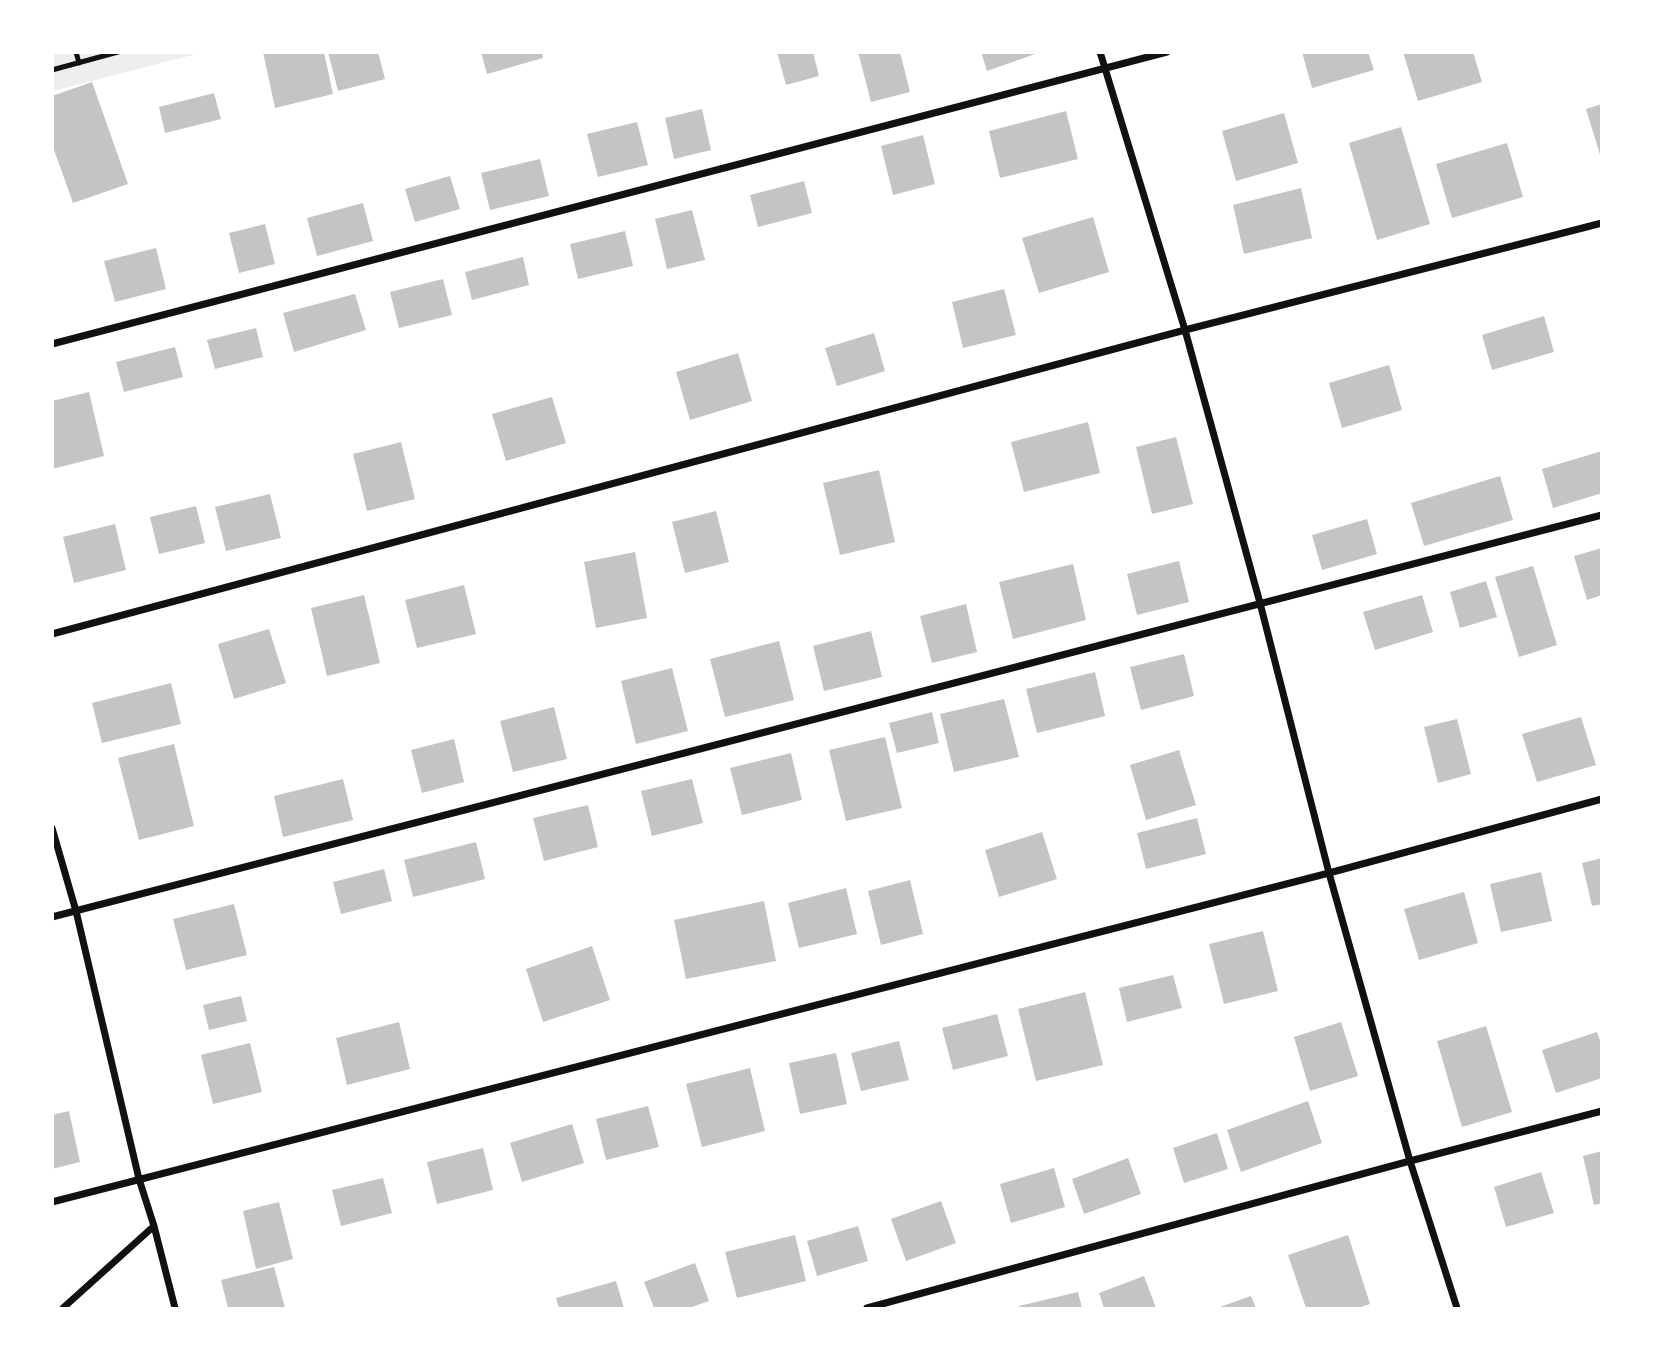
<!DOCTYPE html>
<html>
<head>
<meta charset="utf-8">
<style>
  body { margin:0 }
  #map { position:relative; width:1654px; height:1361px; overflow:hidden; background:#fff; font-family:Helvetica,sans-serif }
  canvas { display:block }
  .frame { position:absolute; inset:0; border:54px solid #fff; pointer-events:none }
</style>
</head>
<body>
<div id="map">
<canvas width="1654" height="1361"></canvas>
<div class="frame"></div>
</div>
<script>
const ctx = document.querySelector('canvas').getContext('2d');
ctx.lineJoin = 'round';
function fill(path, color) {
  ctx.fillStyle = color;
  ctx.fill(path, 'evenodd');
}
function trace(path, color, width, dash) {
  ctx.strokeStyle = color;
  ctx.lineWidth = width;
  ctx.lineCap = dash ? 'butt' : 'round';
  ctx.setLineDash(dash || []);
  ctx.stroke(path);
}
fill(new Path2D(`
  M53 53H200L53 91Z`), '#eee');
fill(new Path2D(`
  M263 52H324L333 94 275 108Z
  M328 52H378L385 79 338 91Z
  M481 52H542L543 58 487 74Z
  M777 52H813L819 76 786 85Z
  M858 52H900L910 92 871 102Z
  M981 52H1038V53L987 71Z
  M1302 52H1368L1374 70 1312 88Z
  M1403 52H1473L1482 82 1418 101Z
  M92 82 128 184 73 203 52 144V96Z
  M214 93 221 119 165 133 159 107Z
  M1602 104V158H1601L1586 109Z
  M702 109 711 150 674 159 665 118Z
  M1066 111 1078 159 1000 178 989 131Z
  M1284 113 1298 163 1236 181 1222 131Z
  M637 122 648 165 598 177 587 134Z
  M1401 127 1430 224 1377 240 1349 143Z
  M923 135 935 184 893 195 881 146Z
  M1507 143 1523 197 1452 218 1436 164Z
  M540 159 549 196 490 210 481 173Z
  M450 176 460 209 415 222 405 189Z
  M804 181 812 213 758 227 750 195Z
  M1301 188 1312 238 1244 254 1233 205Z
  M363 203 373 241 317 256 307 218Z
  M692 210 705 260 667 269 655 219Z
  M1093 217 1109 272 1039 293 1022 238Z
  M265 224 275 264 239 273 229 233Z
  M625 231 633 266 578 279 570 244Z
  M156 248 166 289 115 302 104 261Z
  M523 257 529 285 472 300 465 272Z
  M443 279 452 315 399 328 390 292Z
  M1004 289 1016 335 963 348 952 302Z
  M355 294 366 330 294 352 283 313Z
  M1544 316 1554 352 1492 370 1482 335Z
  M256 328 263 357 215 369 207 340Z
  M874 333 885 371 837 386 825 348Z
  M175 347 183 377 124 392 116 362Z
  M738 353 752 401 690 420 676 372Z
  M1389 365 1402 410 1342 428 1329 383Z
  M89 392 104 456 52 469V401Z
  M552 397 566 443 506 461 492 414Z
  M1088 422 1100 473 1024 492 1011 442Z
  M1176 437 1193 504 1152 514 1136 447Z
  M401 442 415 499 367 511 353 454Z
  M1602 451V493L1553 508 1542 469Z
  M879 470 895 542 840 555 823 483Z
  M1500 476 1513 520 1424 546 1411 503Z
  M270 494 281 538 226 551 215 507Z
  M196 506 205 543 159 554 150 517Z
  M716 511 729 562 685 573 672 522Z
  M1367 519 1377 554 1322 570 1312 535Z
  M115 524 126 570 74 583 63 537Z
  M1602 548V595L1587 600 1574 556Z
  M635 552 647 618 596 628 584 562Z
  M1179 561 1189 602 1137 615 1127 574Z
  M1073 564 1086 620 1013 639 999 582Z
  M1533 566 1557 645 1519 657 1495 577Z
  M1486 581 1497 617 1460 628 1450 592Z
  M464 585 476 634 417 648 405 600Z
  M364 595 380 663 327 676 311 608Z
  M1422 595 1433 632 1375 650 1363 612Z
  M966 604 977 652 932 663 920 616Z
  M269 629 286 683 234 699 218 644Z
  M871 631 882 677 824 691 813 646Z
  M779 641 794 700 725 717 710 659Z
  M1184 654 1194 696 1141 710 1130 667Z
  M672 668 688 731 636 744 621 681Z
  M1095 672 1105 716 1037 733 1026 689Z
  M171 683 181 724 102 743 92 703Z
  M1004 699 1019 757 954 772 940 714Z
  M554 707 567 759 513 772 500 721Z
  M932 712 939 743 897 753 889 723Z
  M1581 717 1596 765 1537 782 1522 734Z
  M1457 719 1471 774 1438 783 1424 727Z
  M885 737 902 808 846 821 829 750Z
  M454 739 464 782 422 793 411 750Z
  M174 744 194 826 139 840 118 758Z
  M1179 750 1196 805 1146 820 1130 765Z
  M791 753 802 800 742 815 730 768Z
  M343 779 353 820 283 837 274 796Z
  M692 779 703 823 652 836 641 791Z
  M588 805 598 847 544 861 533 818Z
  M1197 818 1206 854 1146 869 1137 833Z
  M1042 832 1057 879 999 897 985 850Z
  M476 842 485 879 413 897 404 860Z
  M1602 858V904L1592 906 1582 863Z
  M384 869 392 901 341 914 333 882Z
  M1541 872 1552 921 1501 932 1490 884Z
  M910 880 923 934 881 945 868 891Z
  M846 888 857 934 799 948 788 903Z
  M1464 892 1478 943 1419 960 1404 909Z
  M764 901 776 961 686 979 674 920Z
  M234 904 247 955 186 970 173 919Z
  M1263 931 1278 991 1224 1004 1209 944Z
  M592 946 610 1000 543 1022 526 969Z
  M1173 975 1182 1008 1127 1022 1119 988Z
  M1085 992 1103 1065 1036 1081 1018 1009Z
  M241 996 247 1021 209 1030 203 1005Z
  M997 1014 1008 1056 953 1070 942 1028Z
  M399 1022 410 1069 347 1085 336 1038Z
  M1341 1022 1358 1076 1310 1091 1294 1037Z
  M1486 1026 1512 1112 1462 1127 1437 1041Z
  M1597 1032 1602 1046V1078L1556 1093 1542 1050Z
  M899 1041 909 1080 861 1091 851 1053Z
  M250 1043 262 1092 213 1104 201 1055Z
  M836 1053 847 1104 800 1114 789 1063Z
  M750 1068 765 1131 702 1147 686 1084Z
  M1308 1101 1322 1143 1241 1172 1227 1130Z
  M648 1106 659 1147 606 1160 596 1119Z
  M69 1111 80 1162 52 1169V1115Z
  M572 1124 584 1163 522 1182 510 1143Z
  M1217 1133 1228 1169 1184 1183 1173 1148Z
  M483 1148 493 1190 437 1204 427 1162Z
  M1602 1151V1203L1594 1205 1583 1156Z
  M1128 1158 1141 1194 1084 1214 1072 1179Z
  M1054 1168 1065 1207 1011 1223 1000 1184Z
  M1541 1172 1554 1213 1506 1227 1494 1187Z
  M383 1178 392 1213 341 1226 332 1190Z
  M941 1201 956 1243 906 1261 891 1219Z
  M279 1202 293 1259 256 1269 243 1211Z
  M858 1226 868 1261 817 1276 807 1241Z
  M795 1235 806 1281 737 1298 725 1252Z
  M1348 1235 1370 1304 1358 1308H1306L1288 1255Z
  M695 1263 709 1301 689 1308H654L644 1282Z
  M274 1267 285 1308H228L221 1280Z
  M1144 1276 1156 1308H1104L1099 1293Z
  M616 1281 624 1308H559L556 1298Z
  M1078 1292 1082 1308H1019V1306Z
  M1251 1296 1256 1308H1217Z`), '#c4c4c4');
trace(new Path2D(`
  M76 52 79 63
  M52 70 118 52`), '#111', 5);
trace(new Path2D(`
  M1100 52 1185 330 1260 603 1329 873 1410 1161 1457 1308
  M52 344 1167 52
  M52 634 1185 330 1602 223
  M52 828 76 911 139 1179 154 1226 175 1308
  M52 917 1602 515
  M52 1202 1329 873 1602 799
  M63 1308 154 1226
  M867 1308 1410 1161 1602 1111`), '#111', 7);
</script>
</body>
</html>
